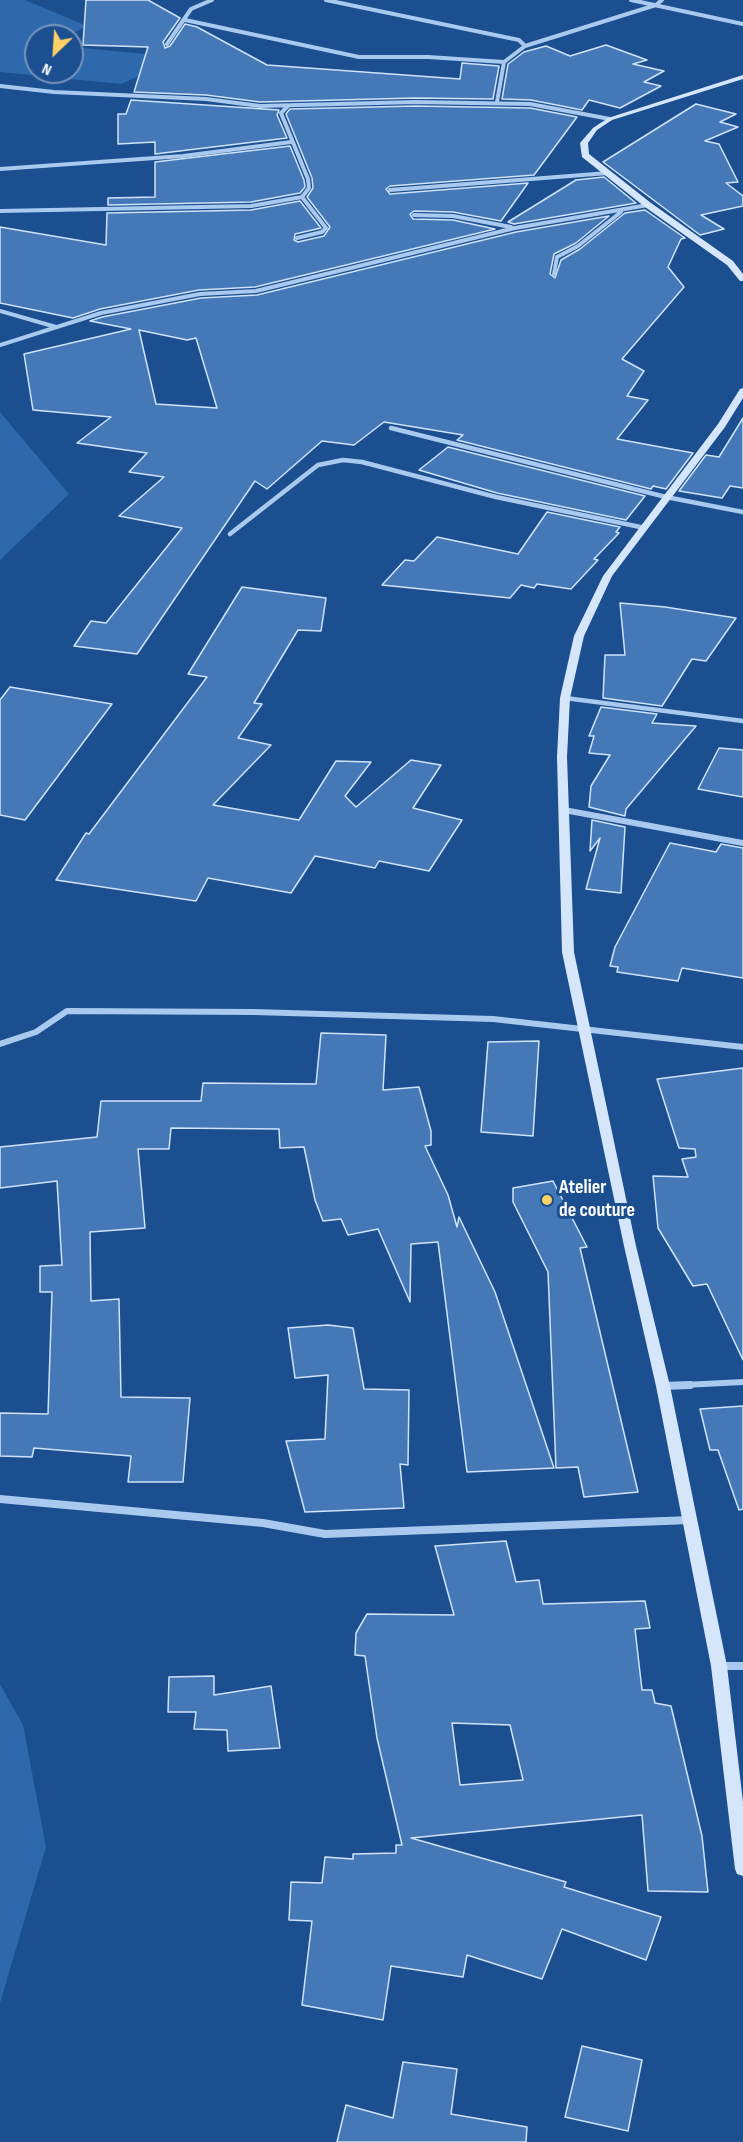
<!DOCTYPE html>
<html>
<head>
<meta charset="utf-8">
<style>
  body { margin:0 }
  #map { position:relative; width:743px; height:2142px; overflow:hidden; background:#1b4f8f; font-family:"Sofia Sans Condensed",sans-serif }
  canvas { display:block }
  .north { position:absolute; left:24px; top:24px; width:60px; height:60px; box-sizing:border-box; background:#1b4f8f; border:2px solid #7695bc; border-radius:50%; rotate:205deg; font-size:16px; font-weight:700; line-height:24px; text-align:center; color:#fff }
  .north::after { content:''; display:block; margin:auto; width:21px; height:27px; background:#ffd166; clip-path:polygon(50% 0,100% 100%,50% 72%,0 100%) }
</style>
</head>
<body>
<div id="map">
<canvas width="743" height="2142"></canvas>
<div class="north">N</div>
</div>
<script>
const ctx = document.querySelector('canvas').getContext('2d');
ctx.lineJoin = 'round';
function fill(path, color) {
  ctx.fillStyle = color;
  ctx.fill(path, 'evenodd');
}
function trace(path, color, width, dash) {
  ctx.strokeStyle = color;
  ctx.lineWidth = width;
  ctx.lineCap = dash ? 'butt' : 'round';
  ctx.setLineDash(dash || []);
  ctx.stroke(path);
}
function write(font, color, halo, rows, align = 'center') {
  ctx.font = font + ' "Sofia Sans Condensed",sans-serif';
  ctx.lineWidth = 6;
  ctx.setLineDash([]);
  ctx.textBaseline = 'middle';
  ctx.strokeStyle = halo;
  ctx.fillStyle = color;
  for (const [text, x, y, turn = 0] of rows) {
    ctx.save();
    ctx.translate(x, y);
    ctx.rotate((+turn || 0) * Math.PI / 180);
    ctx.textAlign = isNaN(turn) ? turn : align;
    if (halo) ctx.strokeText(text, 0, 0);
    ctx.fillText(text, 0, 0);
    ctx.restore();
  }
}
fill(new Path2D(`
  M0 0H25L87 26 67 36H36V72H72V47L156 55 157 68 121 84 0 72Z
  M0 412 69 494 0 560Z
  M0 1684 23 1725 46 1847 0 2003Z`), '#2e69ad');
const building = new Path2D(`
  M86 0H148L180 18 163 42 165 48 170 46 185 24 197 27 267 65 460 79 462 63 499 66 493 99 415 98 260 102 206 95 134 92 148 47 83 45Z
  M606 45 647 60 633 64 664 71 644 82 661 86 620 108 589 100 582 110 531 100 502 99 508 64 524 52 546 46 570 56Z
  M131 100 279 110 277 115 287 138 155 154V142L118 144V114H126Z
  M696 104 736 114 720 122 738 127 705 141 719 144 738 182 726 183 743 196V206L701 215 724 229 700 235 603 162Z
  M415 106 530 108 577 117 534 175 390 186 386 189 390 194 528 183 501 221 453 212 414 211 410 214 413 219 453 220 495 229 255 287 199 290 100 309 73 318 0 303V227L106 245 107 213 251 210 300 201 321 228 295 234 294 240 298 242 324 236 330 227 307 197 313 188 312 178 286 114 290 109Z
  M290 146 304 180 305 187 300 193 251 202 108 205V198L155 197V162Z
  M604 177 636 203 514 224 508 222 576 180Z
  M645 210 685 238 681 239 668 267 684 287 622 359 644 371 627 396 648 400 617 439 693 453 666 489 653 486 651 489 457 440 463 435 384 422 354 445 322 441 267 489 255 481 137 654 74 646 91 621 106 623 182 528 119 516 164 477 129 472 147 453 77 443 111 417 33 410 24 354 131 329 90 321 102 317 201 298 257 295 516 232 609 216 576 243 554 254 550 274 555 278 561 260 580 249 625 213ZM139 330 187 340 196 338 217 408 156 404Z
  M743 418V488L730 486 722 498 679 491 706 455 719 457Z
  M448 447 645 496 626 520 497 493 419 470Z
  M547 512 620 527 616 532 619 533 594 559 598 560 571 589 537 584 534 588 521 585 510 598 382 585 405 560 414 561 437 537 518 554Z
  M242 587 326 598 321 631 298 630 254 703 262 704 238 738 271 745 213 805 299 820 336 761 371 762 345 796 356 807 411 760 441 765 413 808 462 820 429 871 379 861 375 868 315 856 291 893 208 878 196 901 56 880 86 833 89 834 207 677 188 674Z
  M620 603 665 607 736 618 706 661 692 659 662 706 603 698 605 655H625Z
  M10 687 112 704 25 820 0 815V700Z
  M601 707 657 714 652 723 696 726 626 809 625 816 589 807 591 786 610 755 589 753 594 736H589Z
  M719 748 743 750V797L698 789Z
  M592 820 625 827 621 893 586 889 600 838 590 851Z
  M670 843 716 852 721 844 743 848V978L682 968 678 981 617 972 618 967 610 966 615 947Z
  M321 1033 386 1035 383 1090 419 1087 431 1131V1145L425 1146 448 1195 457 1227 459 1217 495 1292 554 1468 467 1472 438 1242 411 1244 410 1302 378 1229 348 1235 341 1219 323 1221 315 1200 304 1147 280 1148 279 1129 171 1128 169 1149H138L145 1228 90 1232 91 1301 119 1299 121 1397 190 1398 183 1482H128L131 1456 34 1448 32 1457 0 1456V1413L48 1414 52 1292H40V1266L62 1265 57 1181 0 1188V1147L97 1137 101 1101H201L203 1083 316 1084Z
  M539 1041 533 1136 481 1132 488 1042Z
  M743 1068V1360L707 1284 693 1286 658 1228 653 1176 688 1177 682 1159 696 1157 695 1149 679 1148 657 1079Z
  M553 1181 587 1247 580 1248 638 1492 584 1497 578 1467 556 1468 548 1272 513 1202V1188Z
  M328 1325 353 1328 364 1389 409 1390 408 1465 400 1464 404 1508 305 1512 286 1441 325 1439 328 1375 295 1378 288 1328Z
  M743 1406V1509L739 1510 718 1450H710L700 1409Z
  M506 1541 516 1582 539 1580 543 1604 645 1601 650 1628 635 1629 642 1690H652L655 1703 671 1706 702 1836 708 1892 648 1891 642 1815 411 1838 566 1882 564 1887 661 1917 646 1960 562 1929 542 1979 467 1955 463 1977 391 1966 383 2020 302 2005 312 1921 289 1920 291 1882 322 1883 325 1857 353 1859V1854L396 1853V1845H402L377 1738 365 1656 355 1655 356 1633 367 1614 454 1615 435 1546ZM452 1723 510 1725 523 1780 460 1785Z
  M214 1676V1695L271 1686 280 1748 228 1751 227 1730 194 1729 196 1712H168L169 1677Z
  M582 2046 642 2060 628 2131 565 2117Z
  M403 2062 457 2069 451 2114 527 2127 526 2142H337L346 2105 393 2118Z`);
fill(building, '#4478b7');
trace(building, '#cfe3fa', 1.5);
trace(new Path2D(`
  M326 0 519 40 525 46 504 62 497 102
  M631 0 743 24
  M185 20 359 57H428L504 62
  M167 44 191 9 212 0
  M525 46 656 5 662 0
  M0 86 54 92 206 99 260 106 415 102 530 104 610 119
  M0 169 183 156 291 142
  M390 190 608 173
  M0 211 251 206 302 197 309 188 308 179 281 113 288 106
  M414 215 453 216 511 227
  M297 238 322 232 326 228 302 197
  M554 274 557 257 578 246 621 212
  M0 311 56 327
  M0 345 101 313 200 294 256 291 515 228 648 205`), '#a9c9ee', 4);
trace(new Path2D(`
  M391 428 666 497 743 512
  M230 534 318 465 343 460 362 462 496 497 645 528
  M565 698 743 721`), '#a9c9ee', 4.5);
trace(new Path2D(`
  M564 810 743 843
  M0 1044 36 1032 67 1011 254 1012 493 1019 743 1047
  M664 1386 743 1382`), '#a9c9ee', 6);
trace(new Path2D(`
  M664 1386 690 1385
  M0 1499 263 1523 325 1534 690 1520
  M719 1666H743`), '#a9c9ee', 8);
fill(new Path2D(`
  M743 75V79L612 120 597 130 588 143 589 154 651 203 733 261 743 274V281H740L727 265 645 207 582 157 580 143 593 128 608 118Z
  M743 388V398L725 427 612 576 584 636 570 698 567 757 574 952 636 1246 670 1386 727 1666 743 1802V1876L737 1874 735 1869 711 1666 656 1386 624 1246 562 952 557 757 560 698 574 636 603 576 718 424 740 389Z`), '#d6e6fa');
for (const [x, y, r, color] of [
  [547,1200,6,"#ffd166"]
]) {
  const dot = new Path2D();
  dot.arc(x, y, r, 0, 2 * Math.PI);
  ctx.fillStyle = color;
  ctx.fill(dot);
  trace(dot, '#1b4f8f', 2);
}
write('bold 20px', '#fff', '#1b4f8f', [
  ["Atelier",559,1188],
  ["de couture",559,1211]
], 'left');
</script>
</body>
</html>
